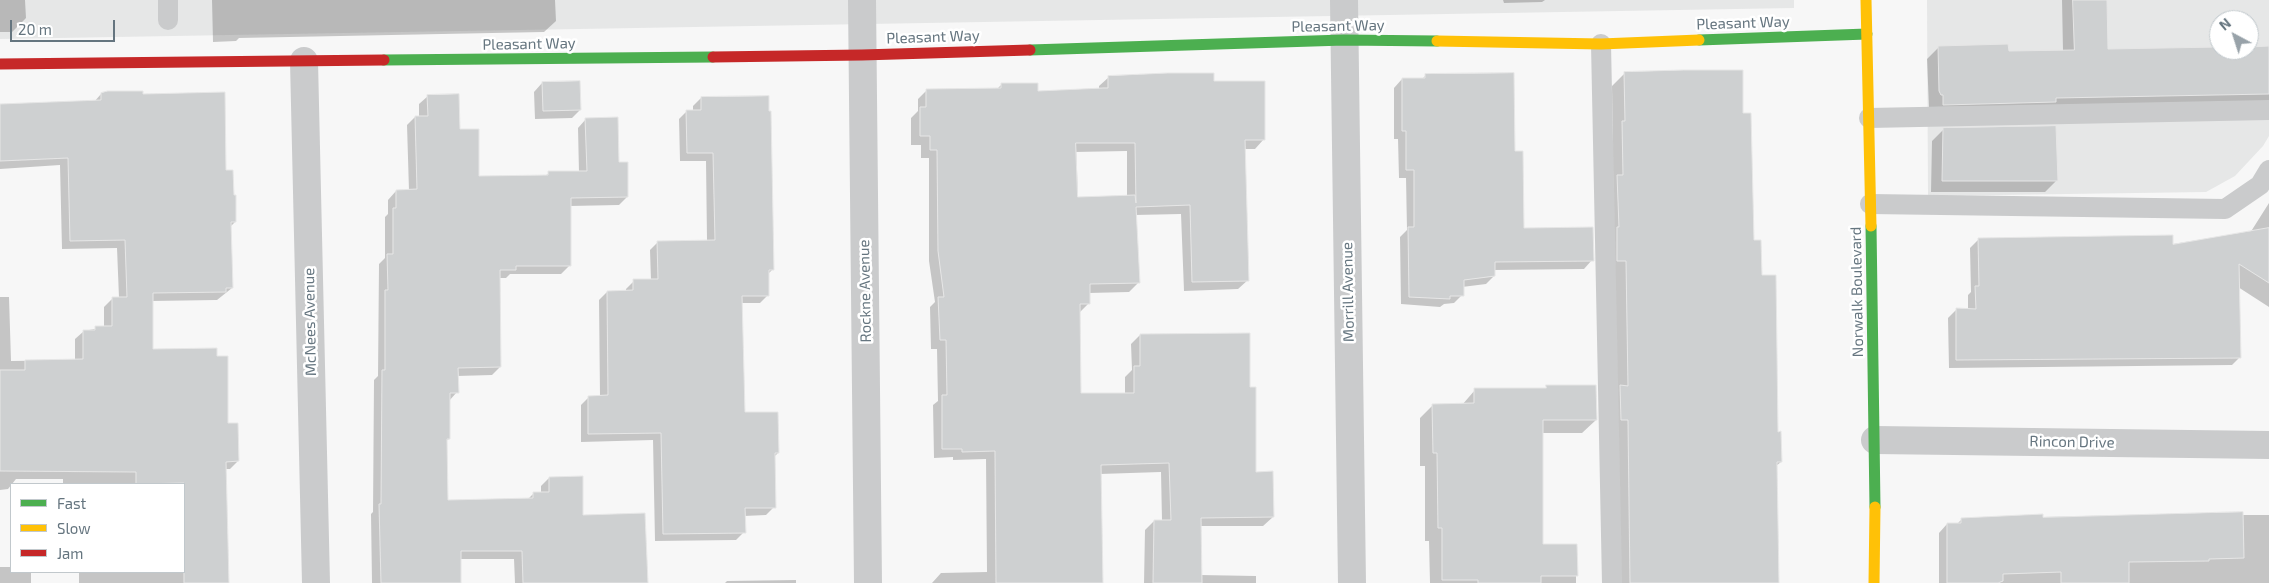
<!DOCTYPE html>
<html>
<head>
<meta charset="utf-8">
<style>
  body { margin:0 }
  #map { position:relative; width:2269px; height:583px; overflow:hidden; background:#f7f7f7; font-family:"Exo 2",sans-serif }
  canvas { display:block }
  .legend { position:absolute; left:10px; top:483px; width:175px; height:90px; box-sizing:border-box; background:#fff; border:1px solid #c1c8cc; margin:0; padding:6px 9px; list-style:none; font-size:15px; color:#65757f }
  .legend li { display:flex; align-items:center; gap:10px; height:25px }
  .legend b { width:25px; border:1px solid #c1c8cc }
  .north { position:absolute; left:2209px; top:10px; width:50px; height:50px; box-sizing:border-box; background:#fff; border:1px solid #c1c8cc; border-radius:50%; rotate:320deg; font-size:14px; font-weight:700; line-height:20px; text-align:center; color:#65757f }
  .north::after { content:''; display:block; margin:auto; width:18px; height:22px; background:#98a2a9; clip-path:polygon(50% 0,100% 100%,50% 72%,0 100%) }
  .scale { position:absolute; left:10px; top:20px; width:105px; height:22px; box-sizing:border-box; border:2px solid #65757f; border-top:0; padding-left:6px; font-size:15px; line-height:18px; white-space:nowrap; color:#65757f; -webkit-text-stroke:4px #fff; paint-order:stroke }
</style>
</head>
<body>
<div id="map">
<canvas width="2269" height="583"></canvas>
<ul class="legend">
<li><b style="height:6px;background:#4caf50"></b>Fast</li>
<li><b style="height:6px;background:#ffc107"></b>Slow</li>
<li><b style="height:6px;background:#c62828"></b>Jam</li>
</ul>
<div class="north">N</div>
<div class="scale">20 m</div>
</div>
<script>
const ctx = document.querySelector('canvas').getContext('2d');
ctx.lineJoin = 'round';
function fill(path, color) {
  ctx.fillStyle = color;
  ctx.fill(path, 'evenodd');
}
function trace(path, color, width, dash) {
  ctx.strokeStyle = color;
  ctx.lineWidth = width;
  ctx.lineCap = dash ? 'butt' : 'round';
  ctx.setLineDash(dash || []);
  ctx.stroke(path);
}
function write(font, color, halo, rows, align = 'center') {
  ctx.font = font + ' "Exo 2",sans-serif';
  ctx.lineWidth = 5;
  ctx.setLineDash([]);
  ctx.textBaseline = 'middle';
  ctx.strokeStyle = halo;
  ctx.fillStyle = color;
  for (const [text, x, y, turn = 0] of rows) {
    ctx.save();
    ctx.translate(x, y);
    ctx.rotate((+turn || 0) * Math.PI / 180);
    ctx.textAlign = isNaN(turn) ? turn : align;
    if (halo) ctx.strokeText(text, 0, 0);
    ctx.fillText(text, 0, 0);
    ctx.restore();
  }
}
fill(new Path2D(`
  M0 0H1794V8L0 39Z
  M1927 0H2269V136L2263 146 2235 176 2206 192 1928 196ZM2219 20H2249V50H2219Z`), '#e6e7e7');
fill(new Path2D(`
  M0 0H25L26 18 12 32H0Z
  M212 0H555L556 21 544 32 239 38 236 41 213 42Z
  M1503 0H1545L1542 2 1504 3Z
  M2062 0H2106L2107 50 2219 48V50H2249V48L2269 47V104L1929 107 1927 59 1939 47 2007 52 2063 51Z
  M1625 73 1742 114 1753 242 1761 276 1781 462 1776 466 1777 583H1618L1612 86Z
  M1425 76 1514 153 1523 229 1592 260 1584 269 1494 270V276L1486 284 1462 287V295L1454 303 1444 304 1440 307 1401 304 1400 237 1407 230 1406 178H1399L1398 139H1394V88L1402 79H1422Z
  M1109 77 1213 83 1264 139 1255 149H1244L1248 280 1238 289 1184 291 1181 214 1135 215 1138 283 1129 292 1089 293V303L1080 312V394H1125V377L1132 370 1131 344 1140 335 1249 388 1255 473 1273 517 1263 526H1200V575L1256 576V583H1144L1145 530 1154 521H1162L1161 472 1100 474 1102 583H932L941 573 987 572 986 459 953 460V457L934 458 933 405 938 401 937 349H931L930 307 935 302 929 261V158H921V145H911V118L918 111V99L927 90 997 89 1002 84 1037 92 1099 90V86ZM1127 151V196L1076 198 1075 152Z
  M579 82 580 110 572 118 535 119 534 92 542 83Z
  M101 94 142 96 225 171 235 222 230 227 232 288 217 300 152 301V350L216 358 227 424 238 461 230 469H225L227 583H79V572H184V484H63V479H16L8 489 0 490V297H9L11 361 75 360V339L84 331 104 327V307L112 299 119 298 117 248 62 249 60 165 0 169V136L94 102Z
  M428 96 458 130 478 177 545 176 549 173H579L578 128 586 119 618 163 627 197 619 205 570 206V265L561 274H510L506 278H499L500 367 492 375 457 376V392L449 401V439L446 441 447 501 527 500 533 494 541 493V486L549 478 582 516 647 583H515L514 559H460V583H372L371 514 373 512 374 380 378 376 379 264 385 258V217L388 214V200L396 191H409L407 125 415 117H419V104Z
  M701 98 773 269 768 274V295L760 303H741L744 414 778 453 774 457V507L766 515 744 516V532L736 540 655 541 653 440 581 442V405L589 397H600L599 300 607 292H626V289L634 281H651L650 250 658 242 707 241 706 161H680L679 119 687 111H693V106Z
  M1943 130 2056 181 2045 192H1931L1932 141Z
  M2269 203V307L2238 287 2240 357 2232 365 1949 368 1948 318 1956 310H1968V295L1971 292 1970 248 1978 240 2171 246 2250 233Z
  M1595 387 1596 420 1582 433H1542V546L1576 545V583H1430L1429 541H1425V466H1420V418L1433 405H1462L1475 390Z
  M2242 515H2269V583H1939V533L1947 524H1957L1961 520Z
  M0 567H11V572H31V583H0Z
  M796 580V583H725L727 581Z`), '#0003');
const building = new Path2D(`
  M2073 0H2107L2108 49 2219 47V50H2249V47L2269 46V94L2056 98V102L1943 105V95H1941L1939 91 1938 46 2008 44 2009 51 2074 50Z
  M1684 70H1743V113H1751L1754 240H1761L1762 275H1776L1778 432 1781 431 1782 462H1777L1779 583H1630L1628 420H1621L1620 385 1628 386 1626 261H1617V227H1619L1617 175H1623L1622 121H1625L1624 72Z
  M1168 73H1214V81H1265V140H1245L1249 281 1192 282 1190 205 1136 207 1140 283 1090 284V304H1080L1081 393H1134V366H1140V334L1250 333V387H1256V472L1273 471 1274 517 1201 518 1202 583H1153L1154 520H1171L1169 463 1101 465 1103 583H996L995 451 962 452V449H942V395H947L946 340H940L938 297H944L938 251 937 150H930V136H920V107H926V89L1001 88V83H1038V91L1103 88H1108V76ZM1076 143H1135L1136 203 1135 195 1078 197Z
  M1514 73 1515 151H1523L1524 228 1593 227 1594 261 1495 262V276L1464 280V296H1450V299L1409 297 1408 227H1414V170H1406V131H1402V78H1425V74Z
  M580 81 581 110 543 111 542 82Z
  M108 91H143V94L225 92 226 170H233L234 195H236V222H231L233 288H226V292L153 293V349L217 348V356H228V423H238L239 461 226 462 229 583H184V483L136 484V472L0 471V370H25V360L83 359V330H95V326H112V297H127L125 240 70 241 68 158 0 161V104L101 100V93Z
  M459 94 460 129H479V176L548 175V171H587L585 118 618 117 619 162H628V197L571 198V266H516V270H500L501 367 458 368 459 393H450V439H447L448 500 533 498V492H549V477L583 476V515L645 513 648 583H523L522 551H461V583H381L379 504H381L382 370H385V290H388L387 254H393V208H396V190L417 189 415 116H428L427 95Z
  M769 96V111H771L774 270H769V296H742L745 412H778L779 453H775L776 508H745L746 533 663 534 661 433 588 434V396L608 395 607 291 633 290V279H658L657 241 715 240 713 153H687L686 110H701V97Z
  M2056 126 2058 181H1942L1943 128Z
  M2269 228V283L2239 264 2241 358 1956 360V308L1976 309 1975 286H1979L1978 238 2173 235V244Z
  M1546 385H1596L1597 420H1543V544H1577L1578 576H1541V583H1478V580H1442V528H1438L1437 453H1433L1432 404 1474 403V388H1546Z
  M2243 512 2244 558 2209 559V561L2129 562V583H2061V572L2003 574V581L1998 583H1947V523H1961V518L2043 514V517Z`);
fill(building, '#ced0d1');
trace(building, '#e6e6e6', 1);
trace(new Path2D(`
  M168 0V20
  M1601 44 1612 583
  M1869 118 2269 110
  M1870 204 2225 209 2260 185 2269 170`), '#cacbcc', 20);
trace(new Path2D(`
  M862 0 868 583
  M1344 0 1352 583
  M304 61 316 583
  M1875 440 2269 445`), '#cacbcc', 28);
trace(new Path2D(`
  M1699 40 1867 34
  M1030 50 1344 40 1437 41
  M384 60 713 57
  M1871 226 1875 507`), '#4caf50', 11);
trace(new Path2D(`
  M1866 0 1871 226
  M1437 41 1601 44 1699 40
  M1874 583 1875 507`), '#ffc107', 11);
trace(new Path2D(`
  M713 57 862 55 1030 50
  M0 64 384 60`), '#c62828', 11);
write('15px', '#65757f', '#fff', [
  ["Pleasant Way",1743,23,-2],
  ["Pleasant Way",1338,26,-1],
  ["Pleasant Way",933,37,-2],
  ["Pleasant Way",529,44,-1],
  ["Rockne Avenue",865,291,-91],
  ["Morrill Avenue",1348,292,-91],
  ["Norwalk Boulevard",1857,292,-91],
  ["McNees Avenue",310,322,-91],
  ["Rincon Drive",2072,442,1]
]);
</script>
</body>
</html>
